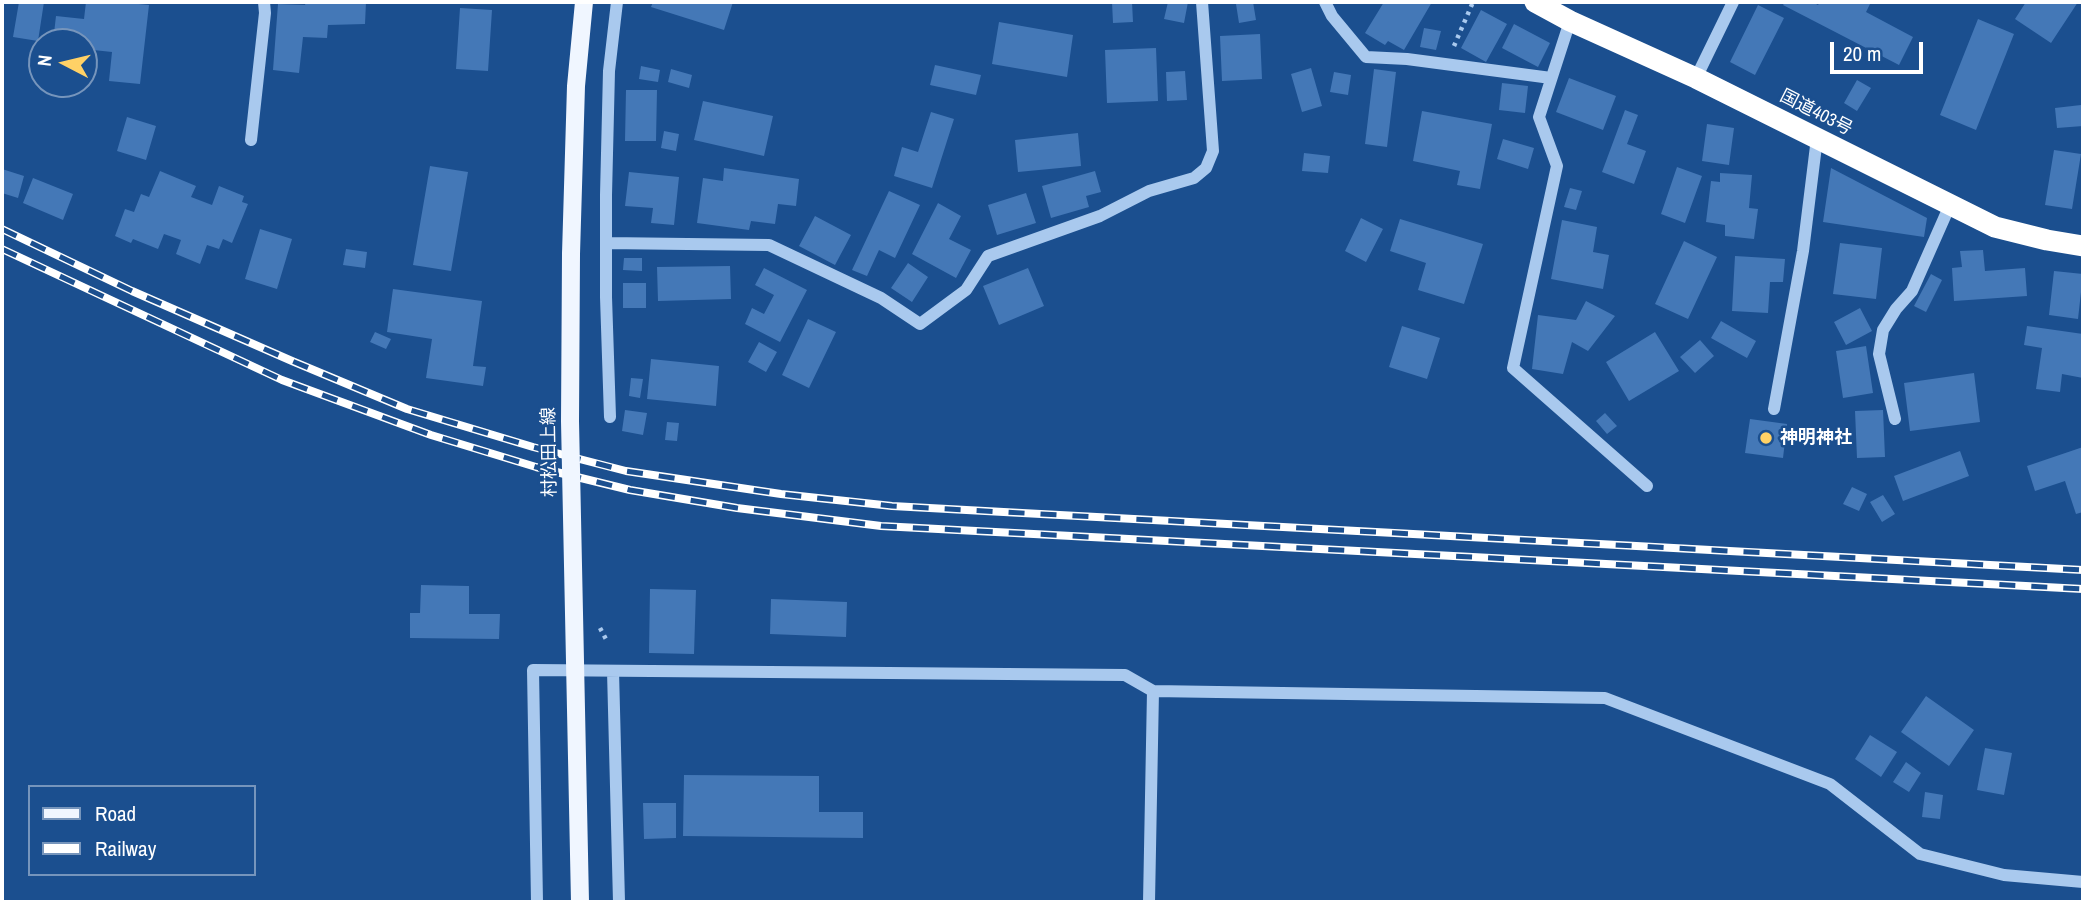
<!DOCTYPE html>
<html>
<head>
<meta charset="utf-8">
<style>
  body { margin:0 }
  #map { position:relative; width:2085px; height:904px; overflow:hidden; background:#1b4f8f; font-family:"Archivo Narrow",sans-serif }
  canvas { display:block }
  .frame { position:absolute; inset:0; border:4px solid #fff; pointer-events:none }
  .legend { position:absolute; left:28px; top:785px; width:228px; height:91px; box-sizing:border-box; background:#1b4f8f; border:2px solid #7695bc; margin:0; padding:9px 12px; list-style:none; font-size:21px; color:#fff }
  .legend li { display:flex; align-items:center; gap:14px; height:35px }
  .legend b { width:35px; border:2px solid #7695bc }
  .north { position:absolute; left:28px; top:28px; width:70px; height:70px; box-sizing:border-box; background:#1b4f8f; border:2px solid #7695bc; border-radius:50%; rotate:277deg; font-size:19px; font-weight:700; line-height:28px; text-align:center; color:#fff }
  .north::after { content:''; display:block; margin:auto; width:24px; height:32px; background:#ffd166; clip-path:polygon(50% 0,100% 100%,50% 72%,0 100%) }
  .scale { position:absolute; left:1830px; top:42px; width:93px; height:32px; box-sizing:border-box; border:4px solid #fff; border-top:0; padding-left:9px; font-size:21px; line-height:24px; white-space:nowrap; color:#fff; -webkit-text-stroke:5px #1b4f8f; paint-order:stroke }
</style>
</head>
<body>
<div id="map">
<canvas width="2085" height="904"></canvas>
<div class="frame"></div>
<ul class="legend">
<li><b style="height:9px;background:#f0f6ff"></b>Road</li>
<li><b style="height:9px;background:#fff"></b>Railway</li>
</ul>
<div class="north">N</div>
<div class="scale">20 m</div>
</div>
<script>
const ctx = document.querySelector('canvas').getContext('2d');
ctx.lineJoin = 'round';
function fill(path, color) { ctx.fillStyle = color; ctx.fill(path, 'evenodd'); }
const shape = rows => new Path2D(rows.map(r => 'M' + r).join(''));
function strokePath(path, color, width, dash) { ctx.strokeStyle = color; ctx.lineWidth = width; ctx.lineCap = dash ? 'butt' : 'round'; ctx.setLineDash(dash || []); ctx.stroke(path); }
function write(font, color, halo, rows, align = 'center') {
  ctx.font = font + ' "Archivo Narrow","Noto Sans JP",sans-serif'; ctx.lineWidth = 5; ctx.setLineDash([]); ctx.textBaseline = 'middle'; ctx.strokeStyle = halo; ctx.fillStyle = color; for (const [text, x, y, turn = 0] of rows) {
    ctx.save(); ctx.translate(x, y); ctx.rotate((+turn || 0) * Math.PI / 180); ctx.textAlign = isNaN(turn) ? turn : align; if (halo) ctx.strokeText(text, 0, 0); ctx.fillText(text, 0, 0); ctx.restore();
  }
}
const building = shape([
  [19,2,44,2,38,41,13,37],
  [86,2,118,2,149,5,140,84,109,81,112,52,84,49,84,42,53,42,56,16,84,19],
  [306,2,366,2,365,24,328,25,327,38,303,37,299,73,273,70,278,4,305,5],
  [653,2,733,2,724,30,651,7],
  [1112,2,1132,2,1133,22,1113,23],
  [1168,2,1188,2,1184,23,1164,19],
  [1253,2,1256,20,1239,23,1236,4],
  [1384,2,1432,2,1404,50,1388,41,1385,45,1365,33],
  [1785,2,1812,2,1818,5,1820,2,1871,2,1866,12,1913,37,1899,65,1783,5],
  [2026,2,2078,2,2051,43,2015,19],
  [1758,5,1784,18,1755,75,1730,62],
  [460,8,492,10,488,71,456,69],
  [1481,10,1507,24,1486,62,1461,48],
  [1978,19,2014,34,1976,130,1940,115],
  [999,22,1073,35,1067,77,992,64],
  [1514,24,1550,43,1538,67,1502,48],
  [1424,28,1441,31,1436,50,1420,47],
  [1260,34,1262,79,1222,81,1220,36],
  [1156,48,1158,101,1107,103,1105,50],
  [935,65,981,75,976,95,930,85],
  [641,66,660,70,658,82,639,79],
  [1311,68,1322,106,1302,112,1291,74],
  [671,69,692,75,689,88,668,82],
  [1374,69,1396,72,1387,147,1365,144],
  [1185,71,1187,100,1167,101,1166,72],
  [1334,72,1351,75,1348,95,1330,92],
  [1569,78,1616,96,1603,130,1556,112],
  [1857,80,1871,88,1857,111,1844,103],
  [1502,83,1528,86,1525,113,1499,110],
  [47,84,84,84,83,91,46,87],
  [626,90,657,90,656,141,625,141],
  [703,101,773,116,764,156,694,140],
  [2081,105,2083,126,2057,128,2055,108],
  [1625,110,1638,115,1627,144,1646,151,1634,184,1602,172],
  [1422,111,1492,124,1480,189,1457,185,1460,171,1413,161],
  [931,112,954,119,932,188,894,176,902,147,918,152],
  [127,117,156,126,146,160,117,151],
  [1707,124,1734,128,1729,165,1702,161],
  [664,131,679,134,676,151,661,148],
  [1078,133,1081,166,1018,172,1015,140],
  [1503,139,1534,148,1528,169,1497,159],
  [2054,150,2081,154,2072,209,2045,205],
  [1304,153,1330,156,1328,173,1302,171],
  [430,166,468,172,451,271,413,265],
  [1677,167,1702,176,1685,223,1661,214],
  [724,168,799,179,796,206,778,204,775,224,751,221,749,230,697,223,703,178,723,181],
  [1831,168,1927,218,1924,237,1823,222],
  [2,169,24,176,18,198,2,193],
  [160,171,196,186,191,197,212,205,219,186,244,196,242,202,248,204,232,243,223,239,219,249,207,245,200,264,176,254,181,240,164,234,158,249,133,239,131,243,115,236,125,209,134,212,141,194,149,197],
  [1095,171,1101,192,1086,196,1089,207,1051,218,1042,186],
  [629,172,679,177,674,225,651,223,653,208,625,206],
  [1720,173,1752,175,1749,208,1758,209,1754,239,1725,236,1725,225,1706,222,1711,181,1720,182],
  [33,178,73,194,63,220,23,203],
  [1570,188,1582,191,1576,210,1564,207],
  [889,191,920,205,895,258,879,250,867,276,852,270],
  [1026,193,1036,223,997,235,988,205],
  [938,203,961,216,949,239,971,250,956,278,912,254],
  [815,216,851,235,835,265,799,246],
  [1361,218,1383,229,1366,262,1345,251],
  [1400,219,1483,244,1464,304,1418,290,1426,263,1390,251],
  [1562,220,1597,227,1593,252,1609,255,1603,289,1551,279],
  [260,229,292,239,277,289,245,279],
  [1684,241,1717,257,1688,319,1655,304],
  [1840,243,1882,248,1876,299,1833,294],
  [346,249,367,252,365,268,343,265],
  [1983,250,1985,271,2025,268,2027,296,1954,301,1952,268,1962,267,1960,251],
  [1735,256,1785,259,1783,282,1770,282,1768,313,1732,311],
  [624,258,642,258,642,271,623,270],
  [908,263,928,277,912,302,891,288],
  [730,266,731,299,658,301,657,267],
  [764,268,807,290,780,342,745,324,752,308,764,314,774,295,755,285],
  [1028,268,1044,306,999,325,983,286],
  [2054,271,2083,274,2078,319,2049,315],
  [1931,274,1942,280,1926,312,1914,306],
  [623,283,646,283,646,308,623,308],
  [393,289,482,301,473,366,486,367,483,386,426,378,432,339,387,332],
  [1586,301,1615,316,1588,351,1572,342,1563,374,1532,369,1538,315,1576,320],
  [1860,308,1872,331,1846,345,1834,322],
  [808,319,836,332,809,388,782,375],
  [1721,321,1756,341,1747,358,1711,338],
  [1402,326,1440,338,1427,379,1389,367],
  [2027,326,2083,334,2083,378,2062,374,2060,392,2036,389,2042,348,2024,345],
  [375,332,391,339,386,349,370,342],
  [1655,332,1679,371,1629,401,1606,362],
  [1700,340,1714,356,1695,373,1680,357],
  [759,342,777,352,766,372,748,362],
  [1866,346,1873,393,1843,398,1836,351],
  [651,359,719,366,716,406,647,399],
  [1974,373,1980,422,1910,431,1904,383],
  [631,378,643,379,640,398,629,396],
  [625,410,647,413,643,435,622,431],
  [1883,410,1885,457,1857,458,1855,411],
  [1605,413,1617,426,1607,434,1596,421],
  [1750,419,1787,424,1783,458,1745,453],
  [667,422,679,423,677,441,665,440],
  [2083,447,2083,512,2076,514,2065,481,2035,491,2027,466],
  [1960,451,1969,476,1903,501,1894,476],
  [1852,487,1867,494,1859,511,1843,504],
  [1883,495,1895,514,1882,522,1870,502],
  [421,585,469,586,469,614,500,614,499,639,410,638,410,613,420,613],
  [650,589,696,590,694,654,649,653],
  [771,599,847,602,846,637,770,634],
  [1926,696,1974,730,1949,766,1901,732],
  [1870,735,1897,752,1881,777,1855,759],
  [1985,748,2012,753,2004,795,1977,790],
  [1906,762,1921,773,1909,792,1893,782],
  [684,775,819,776,819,812,863,812,863,838,683,836],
  [1925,792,1943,795,1940,819,1922,817],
  [643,803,676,803,676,838,644,839]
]);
const path = shape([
  [1454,46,1473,2],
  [600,628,607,641]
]);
const minor = shape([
  [1325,2,1332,16,1366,57,1407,59,1551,78],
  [1570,21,1539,117,1557,166,1513,368,1647,486],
  [1696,78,1733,2],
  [251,140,265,13,264,2],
  [606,243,769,245,881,298,920,324,966,290,988,256,1100,216,1149,191,1194,178,1206,168,1213,151,1202,2],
  [1774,409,1803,251,1817,138],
  [610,417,606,297,606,195,609,71,617,2],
  [1895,419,1879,354,1883,330,1896,309,1912,291,1950,205],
  [613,671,619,902],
  [537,902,533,670,1125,675,1153,691],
  [1149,902,1153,691,1605,698,1830,784,1920,854,2004,875,2083,882]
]);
const major = shape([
  [571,254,576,86,584,2]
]);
const highway = shape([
  [1535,2,1570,21,1696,78,1995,227,2047,240,2083,246]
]);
const rail = shape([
  [2,229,132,291,292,361,407,409,533,447,626,471,781,494,892,506,2083,570],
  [2,249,282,380,431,435,536,467,630,490,737,508,881,526,2083,589]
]);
const majorBridge = shape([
  [571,254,570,421,580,902]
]);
const markers = [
  [1766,438,7,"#ffd166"]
];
const streetNames = [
  ["国道403号",1816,113,27],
  ["村松田上線",550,452,-91]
];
const poiNames = [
  ["神明神社",1780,438]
];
fill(building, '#4478b7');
strokePath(path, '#a9c9ee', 4.5, [3.5, 5]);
strokePath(minor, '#a9c9ee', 12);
strokePath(major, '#f0f6ff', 18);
strokePath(highway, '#fff', 21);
strokePath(rail, '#fff', 8);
strokePath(rail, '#1b4f8f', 5, [16]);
strokePath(majorBridge, '#f0f6ff', 18);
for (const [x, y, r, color] of markers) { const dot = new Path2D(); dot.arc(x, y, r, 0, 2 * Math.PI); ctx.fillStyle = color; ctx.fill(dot); strokePath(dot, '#1b4f8f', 2.5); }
write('18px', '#fff', '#1b4f8f', streetNames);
write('bold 18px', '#fff', '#1b4f8f', poiNames, 'left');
</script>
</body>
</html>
